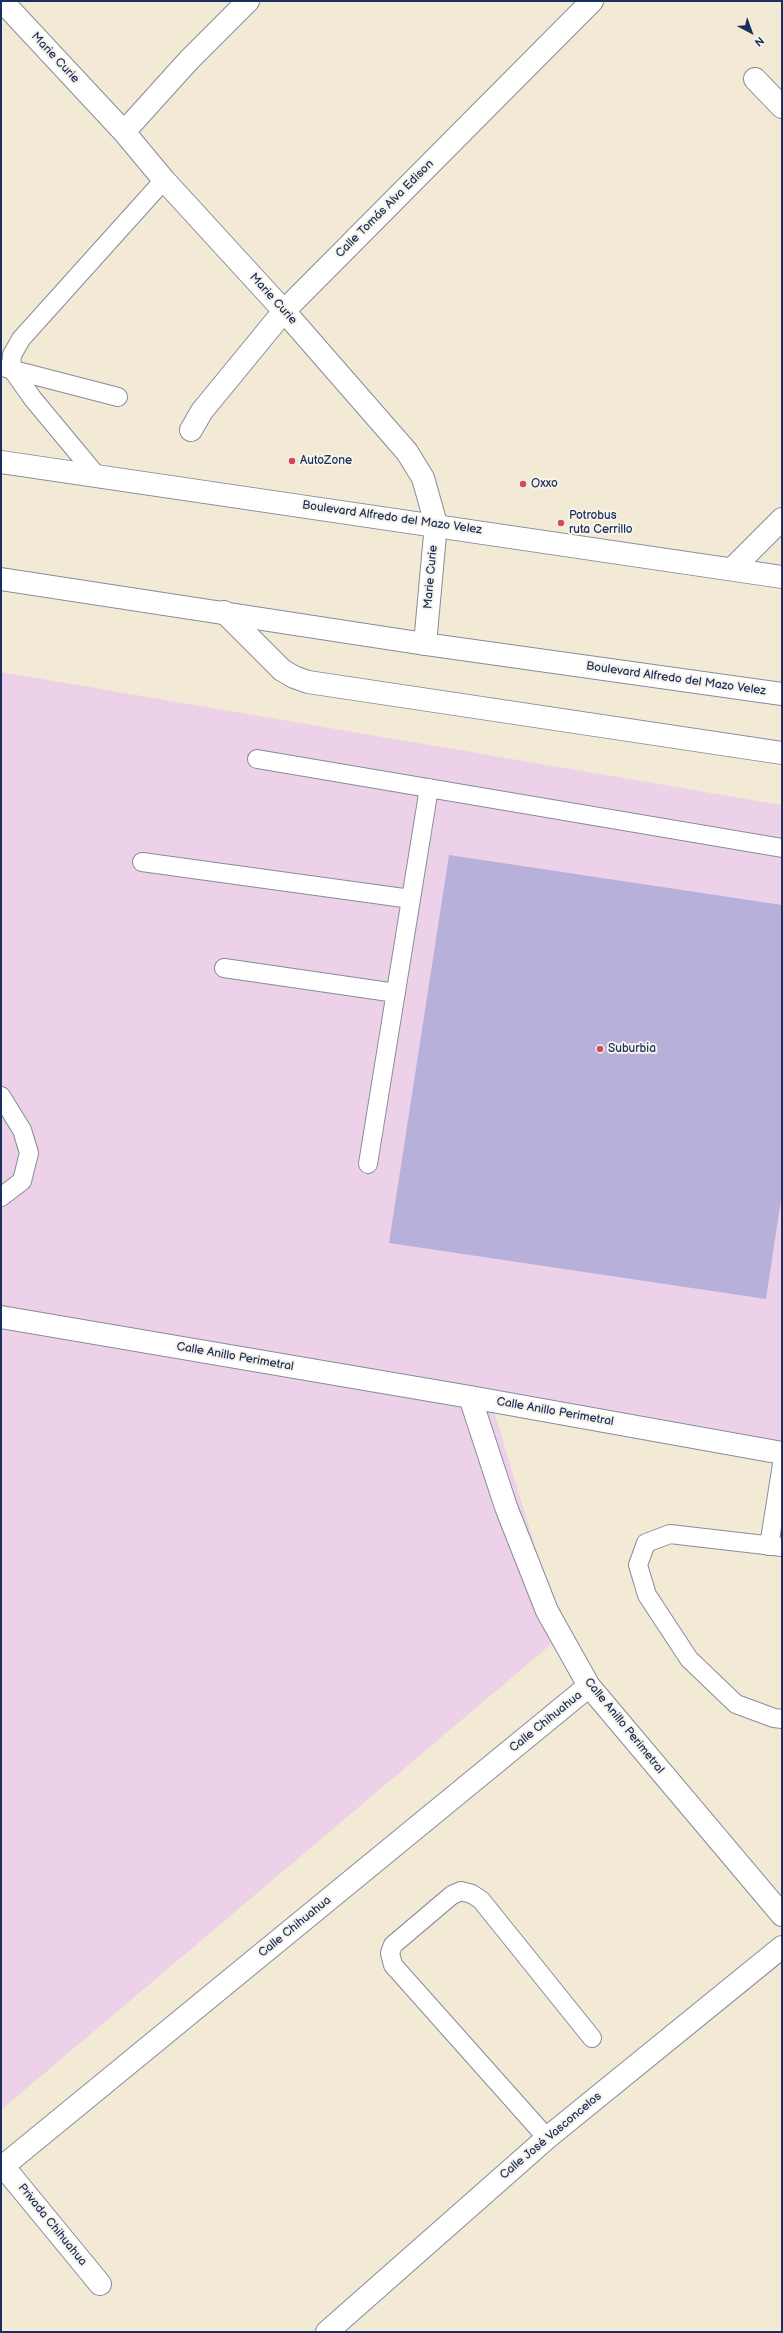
<!DOCTYPE html>
<html>
<head>
<meta charset="utf-8">
<style>
  body { margin:0 }
  #map { position:relative; width:783px; height:2333px; overflow:hidden; background:#f2ead5; font-family:"Balsamiq Sans",sans-serif }
  canvas { display:block }
  .frame { position:absolute; inset:0; border:2px solid #1b2f5e; pointer-events:none }
  .north { position:absolute; left:731px; top:12px; width:40px; height:40px; -webkit-text-stroke:3px #f7f3e8; paint-order:stroke; rotate:139deg; font-size:11px; font-weight:700; line-height:16px; text-align:center; color:#1b2f5e }
  .north::after { content:''; display:block; margin:auto; width:14px; height:18px; background:#1b2f5e; clip-path:polygon(50% 0,100% 100%,50% 72%,0 100%) }
</style>
</head>
<body>
<div id="map">
<canvas width="783" height="2333"></canvas>
<div class="frame"></div>
<div class="north">N</div>
</div>
<script>
const ctx = document.querySelector('canvas').getContext('2d');
ctx.lineJoin = 'round';
function fill(path, color) { ctx.fillStyle = color; ctx.fill(path, 'evenodd'); }
const shape = rows => new Path2D(rows.map(r => 'M' + r).join(''));
function strokePath(path, color, width, dash) { ctx.strokeStyle = color; ctx.lineWidth = width; ctx.lineCap = dash ? 'butt' : 'round'; ctx.setLineDash(dash || []); ctx.stroke(path); }
function write(font, color, halo, rows, align = 'center') {
  ctx.font = font + ' "Balsamiq Sans",sans-serif'; ctx.lineWidth = 4; ctx.setLineDash([]); ctx.textBaseline = 'middle'; ctx.strokeStyle = halo; ctx.fillStyle = color; for (const [text, x, y, turn = 0] of rows) {
    ctx.save(); ctx.translate(x, y); ctx.rotate((+turn || 0) * Math.PI / 180); ctx.textAlign = isNaN(turn) ? turn : align; if (halo) ctx.strokeText(text, 0, 0); ctx.fillText(text, 0, 0); ctx.restore();
  }
}
const built = shape([
  [1,672,782,805,782,1447,492,1405,562,1635,1,2110]
]);
const building = shape([
  [449,855,782,905,782,1193,766,1299,389,1243]
]);
const lane = shape([
  [6,368,118,397],
  [97,476,33,399,11,368,12,355,21,339,164,180],
  [257,759,782,848],
  [142,862,411,899],
  [224,968,396,993],
  [1,1096,22,1130,29,1153,22,1181,1,1197],
  [368,1164,429,788],
  [769,1546,782,1464],
  [782,1547,670,1534,646,1543,638,1565,647,1595,689,1659,736,1704,774,1718,782,1719],
  [547,2138,393,1965,390,1953,393,1945,452,1895,461,1891,472,1894,481,1900,592,2038]
]);
const street = shape([
  [2,1,124,132,164,180,284,311,407,452,423,478,436,524,425,644],
  [755,79,782,107],
  [124,132,189,60,248,1],
  [191,430,202,411,284,311,592,1],
  [732,569,782,519],
  [224,612,282,670,294,677,308,682,782,753],
  [1,1317,470,1397,782,1453],
  [470,1397,506,1507,547,1611,589,1686,782,1915],
  [3,2166,100,2284],
  [1,2168,589,1686],
  [327,2332,547,2138,782,1947]
]);
const primary = shape([
  [1,462,782,577],
  [1,579,425,644,782,694]
]);
const markers = [
  [292,461,4,"#d1495b"],
  [523,484,4,"#d1495b"],
  [561,523,4,"#d1495b"],
  [600,1049,4,"#d1495b"]
];
const streetNames = [
  ["Marie Curie",55,58,47],
  ["Calle Tomás Alva Edison",385,209,-45],
  ["Marie Curie",273,299,48],
  ["Boulevard Alfredo del Mazo Velez",392,518,8],
  ["Marie Curie",431,577,-85],
  ["Boulevard Alfredo del Mazo Velez",676,679,8],
  ["Calle Anillo Perimetral",235,1357,10],
  ["Calle Anillo Perimetral",555,1412,10],
  ["Calle Chihuahua",546,1722,-39],
  ["Calle Anillo Perimetral",624,1726,51],
  ["Calle Chihuahua",295,1927,-39],
  ["Calle José Vasconcelos",551,2136,-40],
  ["Privada Chihuahua",52,2225,51]
];
const poiNames = [
  ["AutoZone",300,461],
  ["Oxxo",531,484],
  ["Potrobus",569,516],
  ["ruta Cerrillo",569,530],
  ["Suburbia",608,1049]
];
fill(built, '#edd1e9');
fill(building, '#b6b0db');
strokePath(lane, '#868c9a', 20);
strokePath(street, '#868c9a', 24);
strokePath(primary, '#868c9a', 24);
strokePath(lane, '#fff', 18);
strokePath(street, '#fff', 22);
strokePath(primary, '#fff', 22);
for (const [x, y, r, color] of markers) { const dot = new Path2D(); dot.arc(x, y, r, 0, 2 * Math.PI); ctx.fillStyle = color; ctx.fill(dot); strokePath(dot, '#f7f3e8', 1.5); }
write('12px', '#1b2f5e', '#f7f3e8', streetNames);
write('12px', '#1b2f5e', '#f7f3e8', poiNames, 'left');
</script>
</body>
</html>
